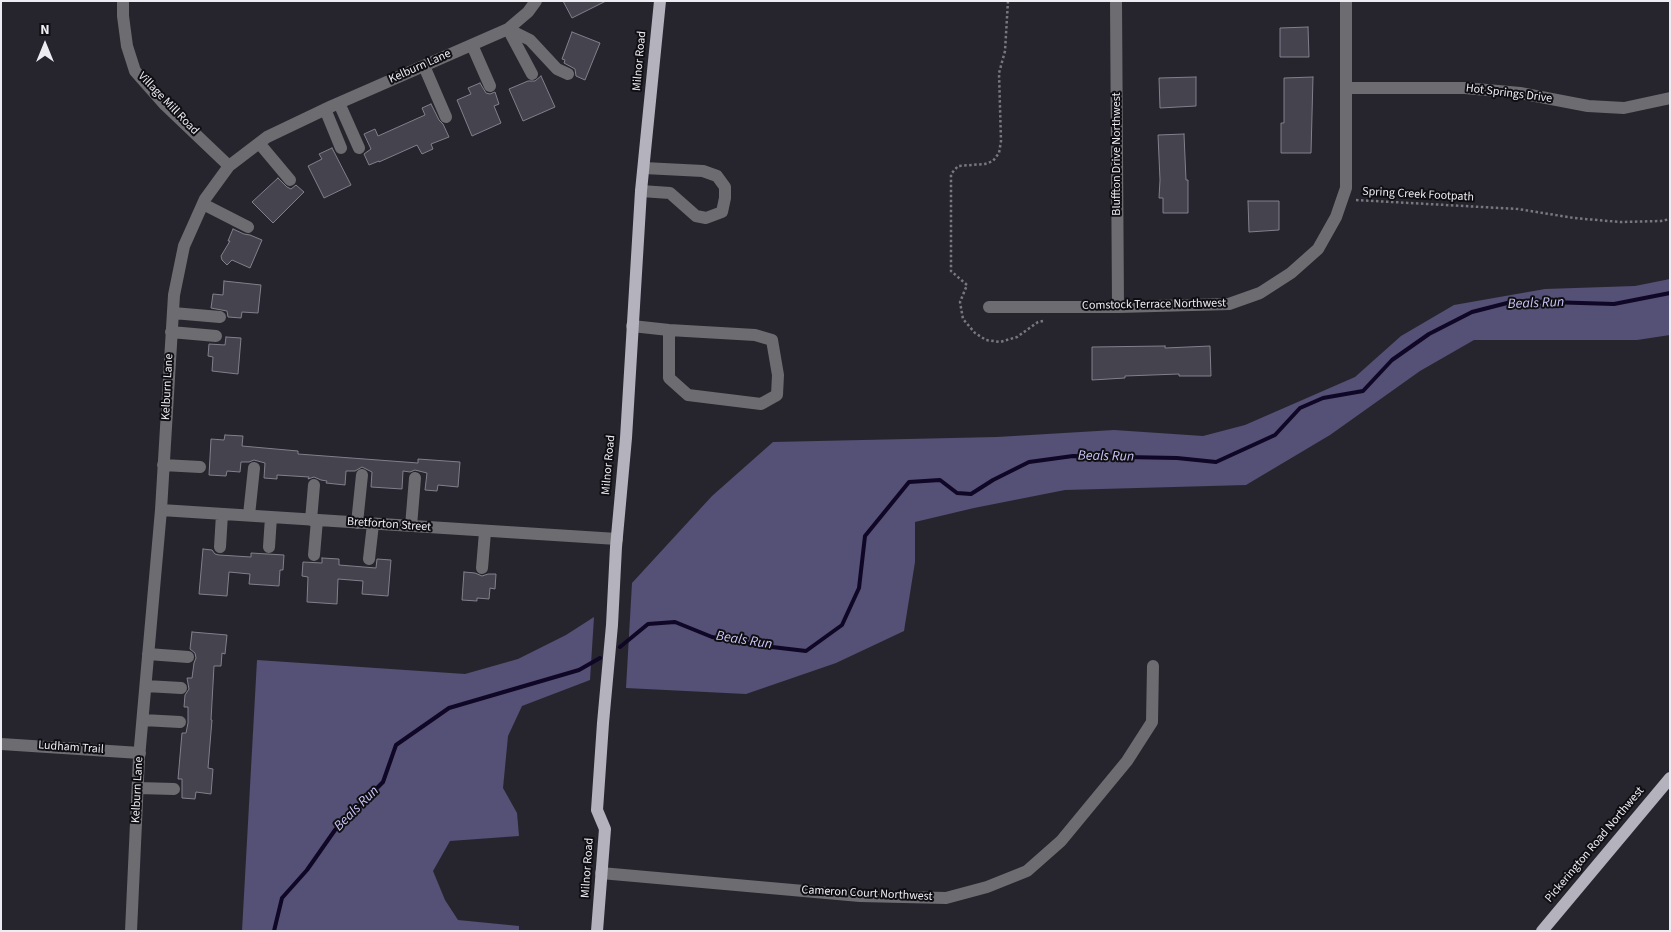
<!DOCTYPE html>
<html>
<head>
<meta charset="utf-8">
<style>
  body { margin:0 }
  #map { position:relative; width:1671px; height:932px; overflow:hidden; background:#26252e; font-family:"Source Sans 3",sans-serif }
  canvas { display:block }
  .frame { position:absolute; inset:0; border:2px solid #ececf2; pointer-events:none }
  .north { position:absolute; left:20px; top:20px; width:50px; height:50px; -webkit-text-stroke:4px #0f0e13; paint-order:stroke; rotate:0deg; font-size:14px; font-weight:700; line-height:20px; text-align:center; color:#ececf2 }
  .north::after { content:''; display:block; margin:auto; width:18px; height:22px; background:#ececf2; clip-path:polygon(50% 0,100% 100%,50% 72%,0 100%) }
</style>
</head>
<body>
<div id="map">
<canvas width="1671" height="932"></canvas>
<div class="frame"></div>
<div class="north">N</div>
</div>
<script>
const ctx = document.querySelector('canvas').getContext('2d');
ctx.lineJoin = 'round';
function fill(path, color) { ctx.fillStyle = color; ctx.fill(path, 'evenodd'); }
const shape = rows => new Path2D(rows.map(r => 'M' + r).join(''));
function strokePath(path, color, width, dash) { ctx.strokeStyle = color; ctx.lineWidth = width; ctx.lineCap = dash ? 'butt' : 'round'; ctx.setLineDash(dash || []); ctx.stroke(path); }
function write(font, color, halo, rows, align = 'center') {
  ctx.font = font + ' "Source Sans 3",sans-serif'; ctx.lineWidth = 4; ctx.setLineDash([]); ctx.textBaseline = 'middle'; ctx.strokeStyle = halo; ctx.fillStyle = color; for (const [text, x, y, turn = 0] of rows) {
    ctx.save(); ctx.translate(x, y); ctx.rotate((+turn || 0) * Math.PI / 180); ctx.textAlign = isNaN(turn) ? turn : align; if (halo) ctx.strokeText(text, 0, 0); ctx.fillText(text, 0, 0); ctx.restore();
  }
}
const forest = shape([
  [1670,279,1670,335,1637,340,1474,340,1420,371,1330,435,1246,485,1065,490,974,508,915,522,915,562,904,631,836,663,746,694,626,688,632,583,712,496,773,442,997,437,1114,430,1203,436,1245,425,1355,377,1401,336,1454,305,1545,289,1635,286],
  [594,617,590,680,522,706,508,736,503,788,517,813,519,836,450,841,433,871,445,900,458,920,519,926,519,931,242,931,257,660,465,674,518,659,566,635]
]);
const stream = shape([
  [620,647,648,624,675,622,712,637,755,645,806,651,842,625,859,588,865,536,909,482,940,480,957,493,971,494,993,480,1029,462,1073,456,1177,458,1216,462,1275,435,1300,408,1323,398,1363,391,1392,360,1429,334,1472,312,1515,301,1614,304,1670,293],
  [274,931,282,898,307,870,335,830,383,782,396,745,449,708,579,670,600,658]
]);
const building = shape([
  [563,1,606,1,572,18,563,1],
  [1308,27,1309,57,1280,57,1280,28,1308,27],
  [572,32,600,43,585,80,576,76,575,69,564,63,565,60,562,59,572,32],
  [541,76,555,107,523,121,509,89,528,81,535,81,541,76],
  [1196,77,1196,106,1160,108,1159,78,1196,77],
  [1313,77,1311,153,1281,153,1281,123,1284,123,1284,78,1313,77],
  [480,83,486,93,490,94,495,92,499,104,494,106,501,123,472,136,457,100,471,94,468,88,480,83],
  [431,104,439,120,443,124,449,137,431,144,433,149,422,154,417,145,379,162,379,161,369,165,364,154,371,149,364,134,375,129,378,136,425,115,422,108,431,104],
  [1184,134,1186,180,1188,180,1188,213,1163,213,1163,198,1159,198,1160,180,1158,135,1184,134],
  [332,148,351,185,324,198,308,166,322,159,319,154,332,148],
  [278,178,287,187,291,189,296,185,304,192,273,223,252,202,278,178],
  [1248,201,1279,201,1279,230,1249,232,1248,201],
  [233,229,244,234,250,235,262,240,250,268,232,260,227,265,222,260,221,256,230,241,228,241,233,229],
  [224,281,261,285,258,313,242,312,241,318,228,317,227,311,211,308,213,294,223,295,224,281],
  [226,337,241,338,238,374,212,371,213,357,208,356,209,344,225,345,226,337],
  [1165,346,1165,348,1210,346,1211,376,1179,376,1179,374,1125,376,1125,378,1092,380,1092,347,1165,346],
  [225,435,243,436,242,446,298,451,298,454,418,463,418,459,460,462,458,487,438,485,437,491,425,490,427,473,415,470,410,472,403,471,402,489,371,487,372,472,362,467,355,471,346,471,345,485,326,483,327,481,321,480,314,477,308,479,309,477,277,475,277,479,264,478,265,463,254,460,249,462,241,462,240,472,227,471,226,476,209,475,211,439,224,440,225,435],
  [203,549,212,550,215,554,219,555,251,557,251,553,284,555,283,570,280,570,279,586,249,584,250,574,229,572,227,596,199,594,203,549],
  [322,558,339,559,339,565,376,568,377,559,391,560,388,596,362,594,363,581,338,579,337,604,307,602,308,577,302,576,303,562,322,563,322,558],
  [464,572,475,573,482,576,488,574,496,574,495,589,490,588,489,599,477,598,477,601,462,600,464,572],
  [192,632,227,635,225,654,222,653,221,666,214,666,211,720,212,720,208,768,213,769,211,794,196,792,195,799,182,798,182,779,178,779,182,733,186,733,188,723,188,707,184,707,185,695,189,689,187,678,192,678,194,663,196,658,195,653,190,649,192,632]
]);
const path = shape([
  [1008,1,1005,51,999,73,1001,141,999,153,993,161,985,164,958,166,951,174,951,271,967,285,960,302,963,319,975,333,986,340,1000,342,1017,337,1038,322,1043,321],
  [1356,200,1518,209,1574,218,1620,222,1661,221,1670,219]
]);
const minor = shape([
  [123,1,123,16,127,46,135,71,165,105,229,166],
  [1116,1,1118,307],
  [508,29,530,40,557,69,568,74],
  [508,29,532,74],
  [472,45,490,86],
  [424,66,446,117],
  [1346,88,1465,88,1520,93,1588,106,1624,108,1670,98],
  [339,103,359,148],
  [325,109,341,148],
  [259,143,290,180],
  [641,191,670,193,696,216,706,218,722,212,725,198,725,187,717,176,703,171,644,168],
  [203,204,248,227],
  [989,307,1118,307,1229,304,1260,293,1291,273,1318,249,1336,217,1346,188,1346,1],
  [173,313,220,317],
  [632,326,669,330,755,335,772,340,778,375,777,395,761,404,688,395,669,378,669,330],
  [171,332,216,336],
  [163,465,200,467],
  [161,510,617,539],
  [249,515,254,468],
  [311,520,314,485],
  [357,523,362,475],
  [411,526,415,478],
  [220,547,222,514],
  [269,547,271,517],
  [314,555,317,520],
  [369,559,373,524],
  [482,568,485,532],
  [148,654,188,657],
  [146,686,181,688],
  [143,720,180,722],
  [1,744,140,753],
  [138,788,174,789],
  [601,873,860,896,946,898,987,887,1027,871,1061,841,1127,761,1152,722,1153,666],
  [131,931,139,758,161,510,174,295,184,246,205,199,229,166,267,137,332,106,508,29,528,12,536,1]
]);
const major = shape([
  [597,931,605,829,597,810,603,723,612,625,616,547,626,438,641,191,660,1],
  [1542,931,1670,778]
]);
const streetNames = [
  ["Milnor Road",640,61,-85],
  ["Kelburn Lane",420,67,-24],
  ["Hot Springs Drive",1509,94,7],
  ["Village Mill Road",168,104,46],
  ["Bluffton Drive Northwest",1117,154,-90],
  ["Spring Creek Footpath",1418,195,3],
  ["Comstock Terrace Northwest",1154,305,-1],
  ["Kelburn Lane",168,387,-87],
  ["Milnor Road",609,465,-85],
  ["Bretforton Street",389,525,4],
  ["Ludham Trail",71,748,4],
  ["Kelburn Lane",138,790,-87],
  ["Pickerington Road Northwest",1595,845,-50],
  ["Milnor Road",588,868,-86],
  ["Cameron Court Northwest",867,894,3]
];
const waterNames = [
  ["Beals Run",1536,304,-2],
  ["Beals Run",1106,457,1],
  ["Beals Run",744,641,9],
  ["Beals Run",357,809,-45]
];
fill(forest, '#555075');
strokePath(stream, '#0f0725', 4);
fill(building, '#44434e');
strokePath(building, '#81808b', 1);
strokePath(path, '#78777f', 2.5, [2.5, 2.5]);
strokePath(minor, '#6c6c71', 12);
strokePath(major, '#b3b2bd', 12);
write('12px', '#ececf2', '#0f0e13', streetNames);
write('italic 14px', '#cbc5f9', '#0f0e13', waterNames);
</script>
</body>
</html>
